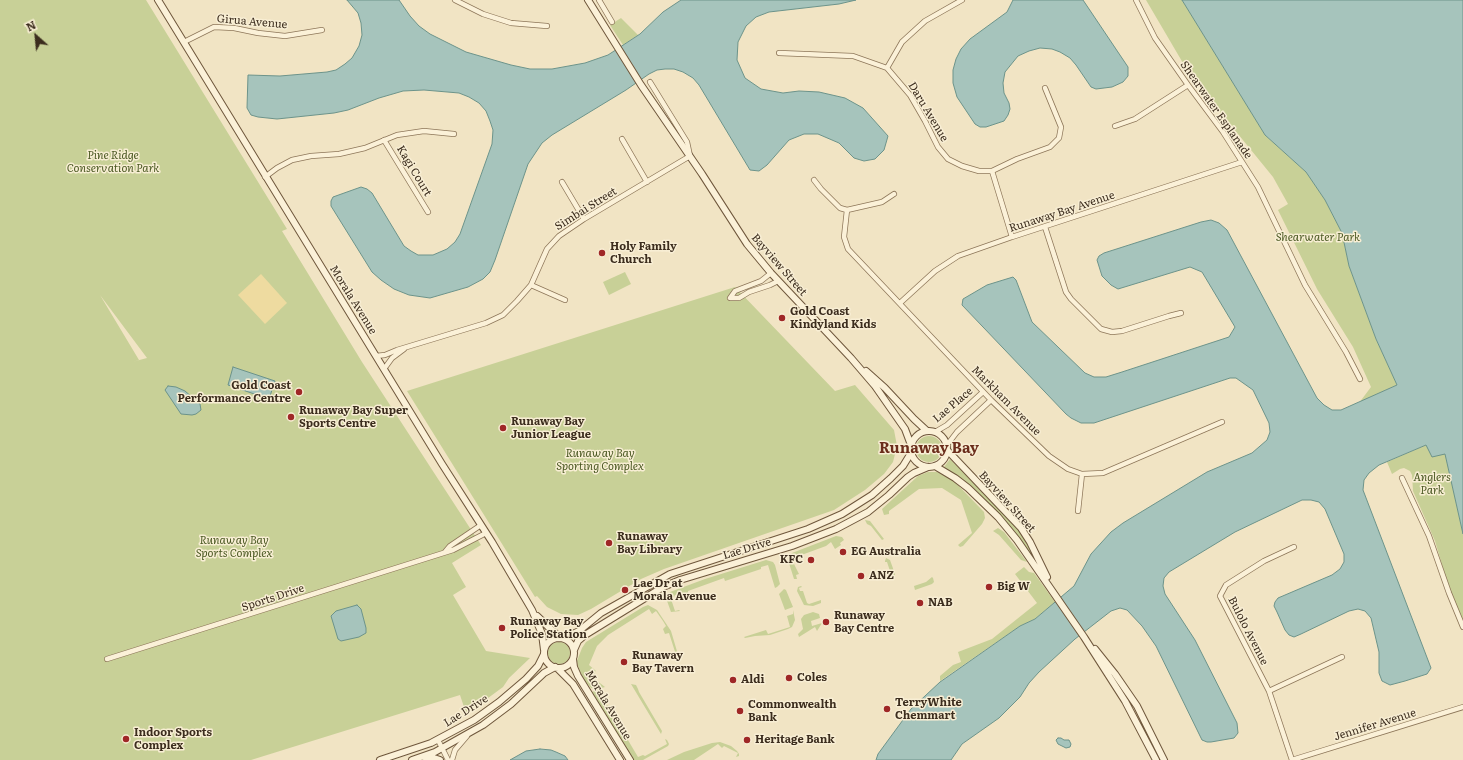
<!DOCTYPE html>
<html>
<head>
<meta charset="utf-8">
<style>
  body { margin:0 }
  #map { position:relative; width:1463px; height:760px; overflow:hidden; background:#f1e4c4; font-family:Literata,serif }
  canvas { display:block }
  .north { position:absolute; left:16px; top:16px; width:40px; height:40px; -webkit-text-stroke:3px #f8eed4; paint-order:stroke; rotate:333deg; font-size:11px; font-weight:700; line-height:16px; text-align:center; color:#3c2d1e }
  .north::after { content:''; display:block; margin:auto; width:14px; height:18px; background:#3c2d1e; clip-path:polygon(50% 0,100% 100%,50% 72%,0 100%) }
</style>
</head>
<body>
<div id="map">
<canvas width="1463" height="760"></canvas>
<div class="north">N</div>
</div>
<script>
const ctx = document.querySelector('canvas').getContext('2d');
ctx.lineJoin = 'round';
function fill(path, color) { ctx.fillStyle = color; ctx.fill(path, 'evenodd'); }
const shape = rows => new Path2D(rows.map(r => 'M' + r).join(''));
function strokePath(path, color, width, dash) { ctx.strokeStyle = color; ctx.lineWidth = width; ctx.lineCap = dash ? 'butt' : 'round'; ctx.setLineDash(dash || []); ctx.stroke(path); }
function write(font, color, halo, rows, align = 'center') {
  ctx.font = font + ' Literata,serif'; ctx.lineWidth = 3; ctx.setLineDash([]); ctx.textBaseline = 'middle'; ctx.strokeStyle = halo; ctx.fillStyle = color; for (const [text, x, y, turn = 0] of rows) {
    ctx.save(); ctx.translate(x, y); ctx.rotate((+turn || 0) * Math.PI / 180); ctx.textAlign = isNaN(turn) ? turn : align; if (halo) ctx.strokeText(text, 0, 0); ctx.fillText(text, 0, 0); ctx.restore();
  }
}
const green = shape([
  [0,0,146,0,287,229,282,231,362,362,481,545,452,563,466,587,453,595,486,651,530,658,509,678,503,687,484,701,466,713,460,695,251,760,0,760],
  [100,295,147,358,132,362,139,360],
  [1146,0,1182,0,1265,135,1306,172,1325,200,1342,233,1349,266,1376,339,1397,385,1359,403,1371,387,1353,347,1317,289,1278,210,1288,204,1273,177,1190,75],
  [621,18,638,35,623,45,610,25],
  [625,272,631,284,609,295,603,282],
  [735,287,835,391,855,385,894,430,897,446,893,462,884,474,865,490,834,510,664,569,641,579,591,609,578,615,561,614,547,607,537,596,535,597,407,391],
  '916 449a13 13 0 1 1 26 0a13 13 0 1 1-26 0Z',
  [1426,445,1445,453,1463,534,1463,621,1450,592,1435,541,1413,491,1412,475,1410,471,1404,468,1400,469,1392,474,1387,462],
  [950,459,1007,517,1021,533,1049,586,1018,537,1002,516,962,480,944,467],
  [928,472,937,472,952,479,984,512,985,518,982,524,963,546,960,547,958,545,972,533,961,500,942,488,919,489,889,511,889,514,884,515,882,509,918,476],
  [865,520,870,521,884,539,882,540,871,526,867,524],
  [998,528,1004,532,1027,562,1021,560,999,535,993,531],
  [836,536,842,537,844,540,840,543,841,545,835,549,831,542,826,546,796,557,793,562,799,574,796,575,797,579,794,579,788,560,788,557,792,553],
  [886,558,890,560,895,574,894,580,890,578,892,577,887,562,885,562,885,561],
  [766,560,773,562,775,565,780,584,777,587,775,588,768,565,761,567,761,569,725,581,724,578,688,591,688,593,680,595,679,594,675,595,674,597,671,599,675,611,679,610,680,611,671,612,666,598,670,592,705,579],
  [1024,567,1029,572,1034,573,1055,602,1035,619,1020,626,940,681,940,676,953,665,961,662,958,652,992,639,1037,603,1015,574],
  [932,577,933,578,934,582,932,584,915,590,914,586,926,582],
  [801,586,802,587,799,588,800,591,803,591,807,603,809,604,821,600,821,603,813,606,804,605,797,591,798,587],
  [784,589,786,590,793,607,785,610,779,594],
  [648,605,657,610,671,631,679,658,678,660,673,660,677,658,669,633,665,634,663,629,666,626,663,621,656,611,652,614,649,609,608,635,597,646,589,665,596,671,594,672,596,680,605,687,598,689,591,688,583,679,578,666,577,661,582,648,586,642,643,607],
  [793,610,795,620,792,627,788,629,770,635,755,636,745,638,744,637,766,630,768,634,790,627,787,616,793,614],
  [813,612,819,614,820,618,811,621,812,626,822,623,817,631,815,627,799,637,798,634,803,629,801,619,804,615],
  '548 653a11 11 0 1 1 22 0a11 11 0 1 1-22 0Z',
  [631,684,636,685,638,689,639,692,662,731,661,734],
  [599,689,602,691,602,692,600,693,638,757,643,755,645,756,667,744,665,739,667,740,669,744,668,746,643,760,634,760,592,692],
  [720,742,731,746,737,751,739,754,739,756,736,757,738,753,724,746,722,748,718,744,694,760,667,760,684,752,712,743]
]);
const sand = shape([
  [261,274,287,303,265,324,238,295]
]);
const water = shape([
  [347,0,399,0,410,16,419,26,430,34,466,52,511,65,530,69,552,69,585,63,608,55,640,34,663,12,681,0,856,0,839,4,769,12,756,17,746,26,738,42,737,60,745,78,761,89,783,93,799,91,819,92,845,98,863,108,888,136,884,150,875,159,864,161,854,158,839,143,818,134,804,134,789,140,767,165,759,171,750,170,699,85,693,78,683,72,674,69,665,69,657,70,649,74,626,90,552,135,542,143,528,164,495,260,490,272,483,279,468,287,430,298,409,295,394,289,381,280,372,272,331,206,331,201,333,197,361,187,367,189,372,193,404,246,411,251,418,255,433,255,447,249,455,242,460,234,492,144,493,130,490,121,486,111,479,103,469,97,459,93,424,90,403,91,379,98,348,110,334,113,277,119,258,117,251,115,247,108,248,75,280,76,327,72,336,70,345,64,352,58,359,46,362,35,361,23,358,13,347,0],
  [1013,0,1083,0,1128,67,1128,76,1123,82,1112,87,1096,89,1091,87,1076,65,1070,58,1060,52,1052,49,1040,48,1029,51,1018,56,1005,72,1003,83,1004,93,1009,103,1010,109,1008,115,1004,121,986,127,980,127,975,124,957,97,953,83,953,70,956,59,961,49,970,39,1007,12,1013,0],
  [1182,0,1463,0,1463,534,1445,454,1432,457,1426,445,1379,465,1369,473,1364,480,1363,490,1431,668,1427,674,1405,681,1390,685,1382,681,1379,673,1379,652,1371,618,1365,611,1358,609,1349,611,1301,634,1294,637,1289,635,1285,630,1277,612,1274,606,1275,602,1278,598,1332,575,1340,569,1344,562,1344,554,1325,509,1319,502,1311,500,1302,500,1235,532,1169,572,1164,578,1163,586,1165,594,1195,640,1237,723,1238,733,1234,738,1211,742,1207,742,1202,740,1156,646,1142,626,1127,610,1120,608,1111,611,1075,639,1039,672,1029,683,1020,697,999,718,962,744,951,760,876,760,878,754,911,709,940,682,1020,626,1035,619,1074,586,1091,554,1111,532,1123,523,1207,472,1252,453,1267,440,1270,432,1269,423,1253,390,1236,378,1230,378,1094,423,1081,423,1071,418,1066,414,962,305,963,299,987,285,1013,277,1016,280,1032,322,1085,373,1094,377,1106,377,1122,372,1229,337,1235,327,1202,272,1190,267,1118,289,1111,285,1102,276,1097,260,1099,256,1104,253,1201,222,1211,220,1219,223,1227,230,1317,398,1324,405,1332,410,1341,410,1397,385,1376,339,1349,266,1342,233,1325,200,1306,172,1265,135,1182,0],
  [233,367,275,381,269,399,228,385,233,367],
  [168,386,176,387,185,391,200,404,201,410,196,414,192,415,181,414,165,390,168,386],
  [357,605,361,609,366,628,366,633,359,637,341,641,338,639,331,616,336,611,357,605],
  [1058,738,1061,738,1064,740,1069,740,1071,744,1070,747,1066,748,1058,744,1056,740,1058,738],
  [540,749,551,750,556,752,565,756,568,760,510,760,526,751,540,749]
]);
const street = shape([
  [455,0,483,14,511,23,547,26],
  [599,0,612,22],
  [1136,0,1155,38,1188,85,1223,132,1258,187,1305,285,1346,352,1360,379],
  [184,42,214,27,234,28,258,33,285,36,322,30],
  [779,53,853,56,887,68,910,95,925,121,938,147,948,159,962,166,979,171,992,171,1017,159,1050,147,1059,138,1061,127,1045,88],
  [887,68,902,42,925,21,962,0],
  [1115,126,1135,119,1188,85],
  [622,139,647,182],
  [384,140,428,212],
  [992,171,1012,237],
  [265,177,277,168,292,160,311,156,339,154,365,148,397,135,424,131,454,134],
  [814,180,821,189,840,208,847,210,882,202,894,194],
  [562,182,584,219],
  [847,210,844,237,848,249,991,400,1049,456,1068,469,1082,474,1103,473,1222,422],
  [1045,227,1066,292,1071,299,1101,329,1112,332,1122,331,1169,316,1181,313],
  [771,273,761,281,735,291,730,298,739,298,749,292,770,285,778,281],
  [531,285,565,300],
  [900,303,935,271,958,256,1012,237,1242,162],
  [376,356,385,355,397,350,486,323,503,315,517,301,531,285,547,249,559,236,584,219,690,156,687,142,650,82],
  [384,369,392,358,404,349],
  [935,432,947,425,983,392],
  [947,445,957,432,991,400],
  [1402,478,1429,536,1449,593,1463,627],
  [1078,511,1082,474],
  [1294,547,1264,561,1226,585,1220,596,1269,691,1292,760,1463,707],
  [445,552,450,546,481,525],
  [107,659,453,550,486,533],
  [1269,691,1342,657],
  [438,740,448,760],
  [452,760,455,750,467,736]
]);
const secondary = shape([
  [158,0,442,464,492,542,532,610,542,634,544,650],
  [588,0,641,85,702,174,747,244,771,273,851,358,875,386,905,429,911,445],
  [866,371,885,388,914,419,927,431],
  '911 449a18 18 0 1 1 36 0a18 18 0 1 1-36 0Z',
  [947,450,1021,528,1030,542,1047,577],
  [935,466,955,478,968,488,998,517,1017,540,1084,637,1125,701,1156,760],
  [537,616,560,638],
  '544 653a15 15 0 1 1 30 0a15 15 0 1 1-30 0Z',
  [564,638,579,631,601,613,670,574,808,529,842,514,872,495,891,478,903,466,911,453],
  [1095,649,1115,674,1137,706,1164,760],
  [574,650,578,641,585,635,663,587,680,580,792,546,836,529,868,512,889,495,908,477,914,473,928,467],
  [573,659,574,667,578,676,630,760],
  [557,668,573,684,620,760],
  [424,757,434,758,440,760],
  [380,760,431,743,474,720,499,702,526,679,538,666,544,654],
  [412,760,435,752,483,725,511,704,544,673,555,667]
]);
const markers = [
  [602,253,4,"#9f2726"],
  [782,318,4,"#9f2726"],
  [299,392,4,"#9f2726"],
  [291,417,4,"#9f2726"],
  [503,428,4,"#9f2726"],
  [609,543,4,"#9f2726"],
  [843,552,4,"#9f2726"],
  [811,560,4,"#9f2726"],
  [861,576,4,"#9f2726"],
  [989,587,4,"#9f2726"],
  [625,590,4,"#9f2726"],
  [920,603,4,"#9f2726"],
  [826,622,4,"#9f2726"],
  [502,628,4,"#9f2726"],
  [624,662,4,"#9f2726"],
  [789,678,4,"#9f2726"],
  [733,680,4,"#9f2726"],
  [887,709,4,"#9f2726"],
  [740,711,4,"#9f2726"],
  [126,739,4,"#9f2726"],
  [747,740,4,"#9f2726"]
];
const streetNames = [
  ["Girua Avenue",252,22,5],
  ["Shearwater Esplanade",1216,110,55],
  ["Daru Avenue",928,112,59],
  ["Kagi Court",414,171,59],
  ["Simbai Street",586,209,-32],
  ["Runaway Bay Avenue",1062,212,-18],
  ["Bayview Street",779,265,49],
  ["Morala Avenue",353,300,58],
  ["Markham Avenue",1006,401,45],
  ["Lae Place",953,405,-40],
  ["Bayview Street",1007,502,48],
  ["Lae Drive",747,549,-17],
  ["Sports Drive",273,598,-18],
  ["Bulolo Avenue",1248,631,63],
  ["Morala Avenue",608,705,59],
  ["Lae Drive",466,711,-32],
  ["Jennifer Avenue",1375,725,-17]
];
const parkNames = [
  ["Pine Ridge",113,156],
  ["Conservation Park",113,169],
  ["Shearwater Park",1318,238],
  ["Runaway Bay",600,454],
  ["Sporting Complex",600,467],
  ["Anglers",1432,478],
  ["Park",1432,491],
  ["Runaway Bay",234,541],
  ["Sports Complex",234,554]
];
const poiNames = [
  ["Holy Family",610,247],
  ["Church",610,260],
  ["Gold Coast",790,312],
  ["Kindyland Kids",790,325],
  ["Gold Coast",291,386,"right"],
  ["Performance Centre",291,399,"right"],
  ["Runaway Bay Super",299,411],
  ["Sports Centre",299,424],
  ["Runaway Bay",511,422],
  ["Junior League",511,435],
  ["Runaway",617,537],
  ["Bay Library",617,550],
  ["EG Australia",851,552],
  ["KFC",803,560,"right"],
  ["ANZ",869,576],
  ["Lae Dr at",633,584],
  ["Morala Avenue",633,597],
  ["Big W",997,587],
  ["NAB",928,603],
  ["Runaway",834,616],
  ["Bay Centre",834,629],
  ["Runaway Bay",510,622],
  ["Police Station",510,635],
  ["Runaway",632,656],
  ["Bay Tavern",632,669],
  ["Coles",797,678],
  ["Aldi",741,680],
  ["TerryWhite",895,703],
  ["Chemmart",895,716],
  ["Commonwealth",748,705],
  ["Bank",748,718],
  ["Indoor Sports",134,733],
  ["Complex",134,746],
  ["Heritage Bank",755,740]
];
const districtNames = [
  ["Runaway Bay",929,449]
];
fill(green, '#c8d097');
fill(sand, '#eedba0');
fill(water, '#a6c4bc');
strokePath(water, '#6c938a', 1);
strokePath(street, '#8d7659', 6);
strokePath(secondary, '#6f573c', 8);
strokePath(street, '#fbf1d8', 4.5);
strokePath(secondary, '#fbf1d8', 6);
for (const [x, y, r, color] of markers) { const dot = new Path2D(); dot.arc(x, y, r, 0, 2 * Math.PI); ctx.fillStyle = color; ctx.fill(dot); strokePath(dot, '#f8eed4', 1.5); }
write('11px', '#3c2d1e', '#f8eed4', streetNames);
write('italic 11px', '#4b5923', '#f8eed4', parkNames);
write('bold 11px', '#3c2d1e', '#f8eed4', poiNames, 'left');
write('bold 15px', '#6b2d1b', '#f8eed4', districtNames);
</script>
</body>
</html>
